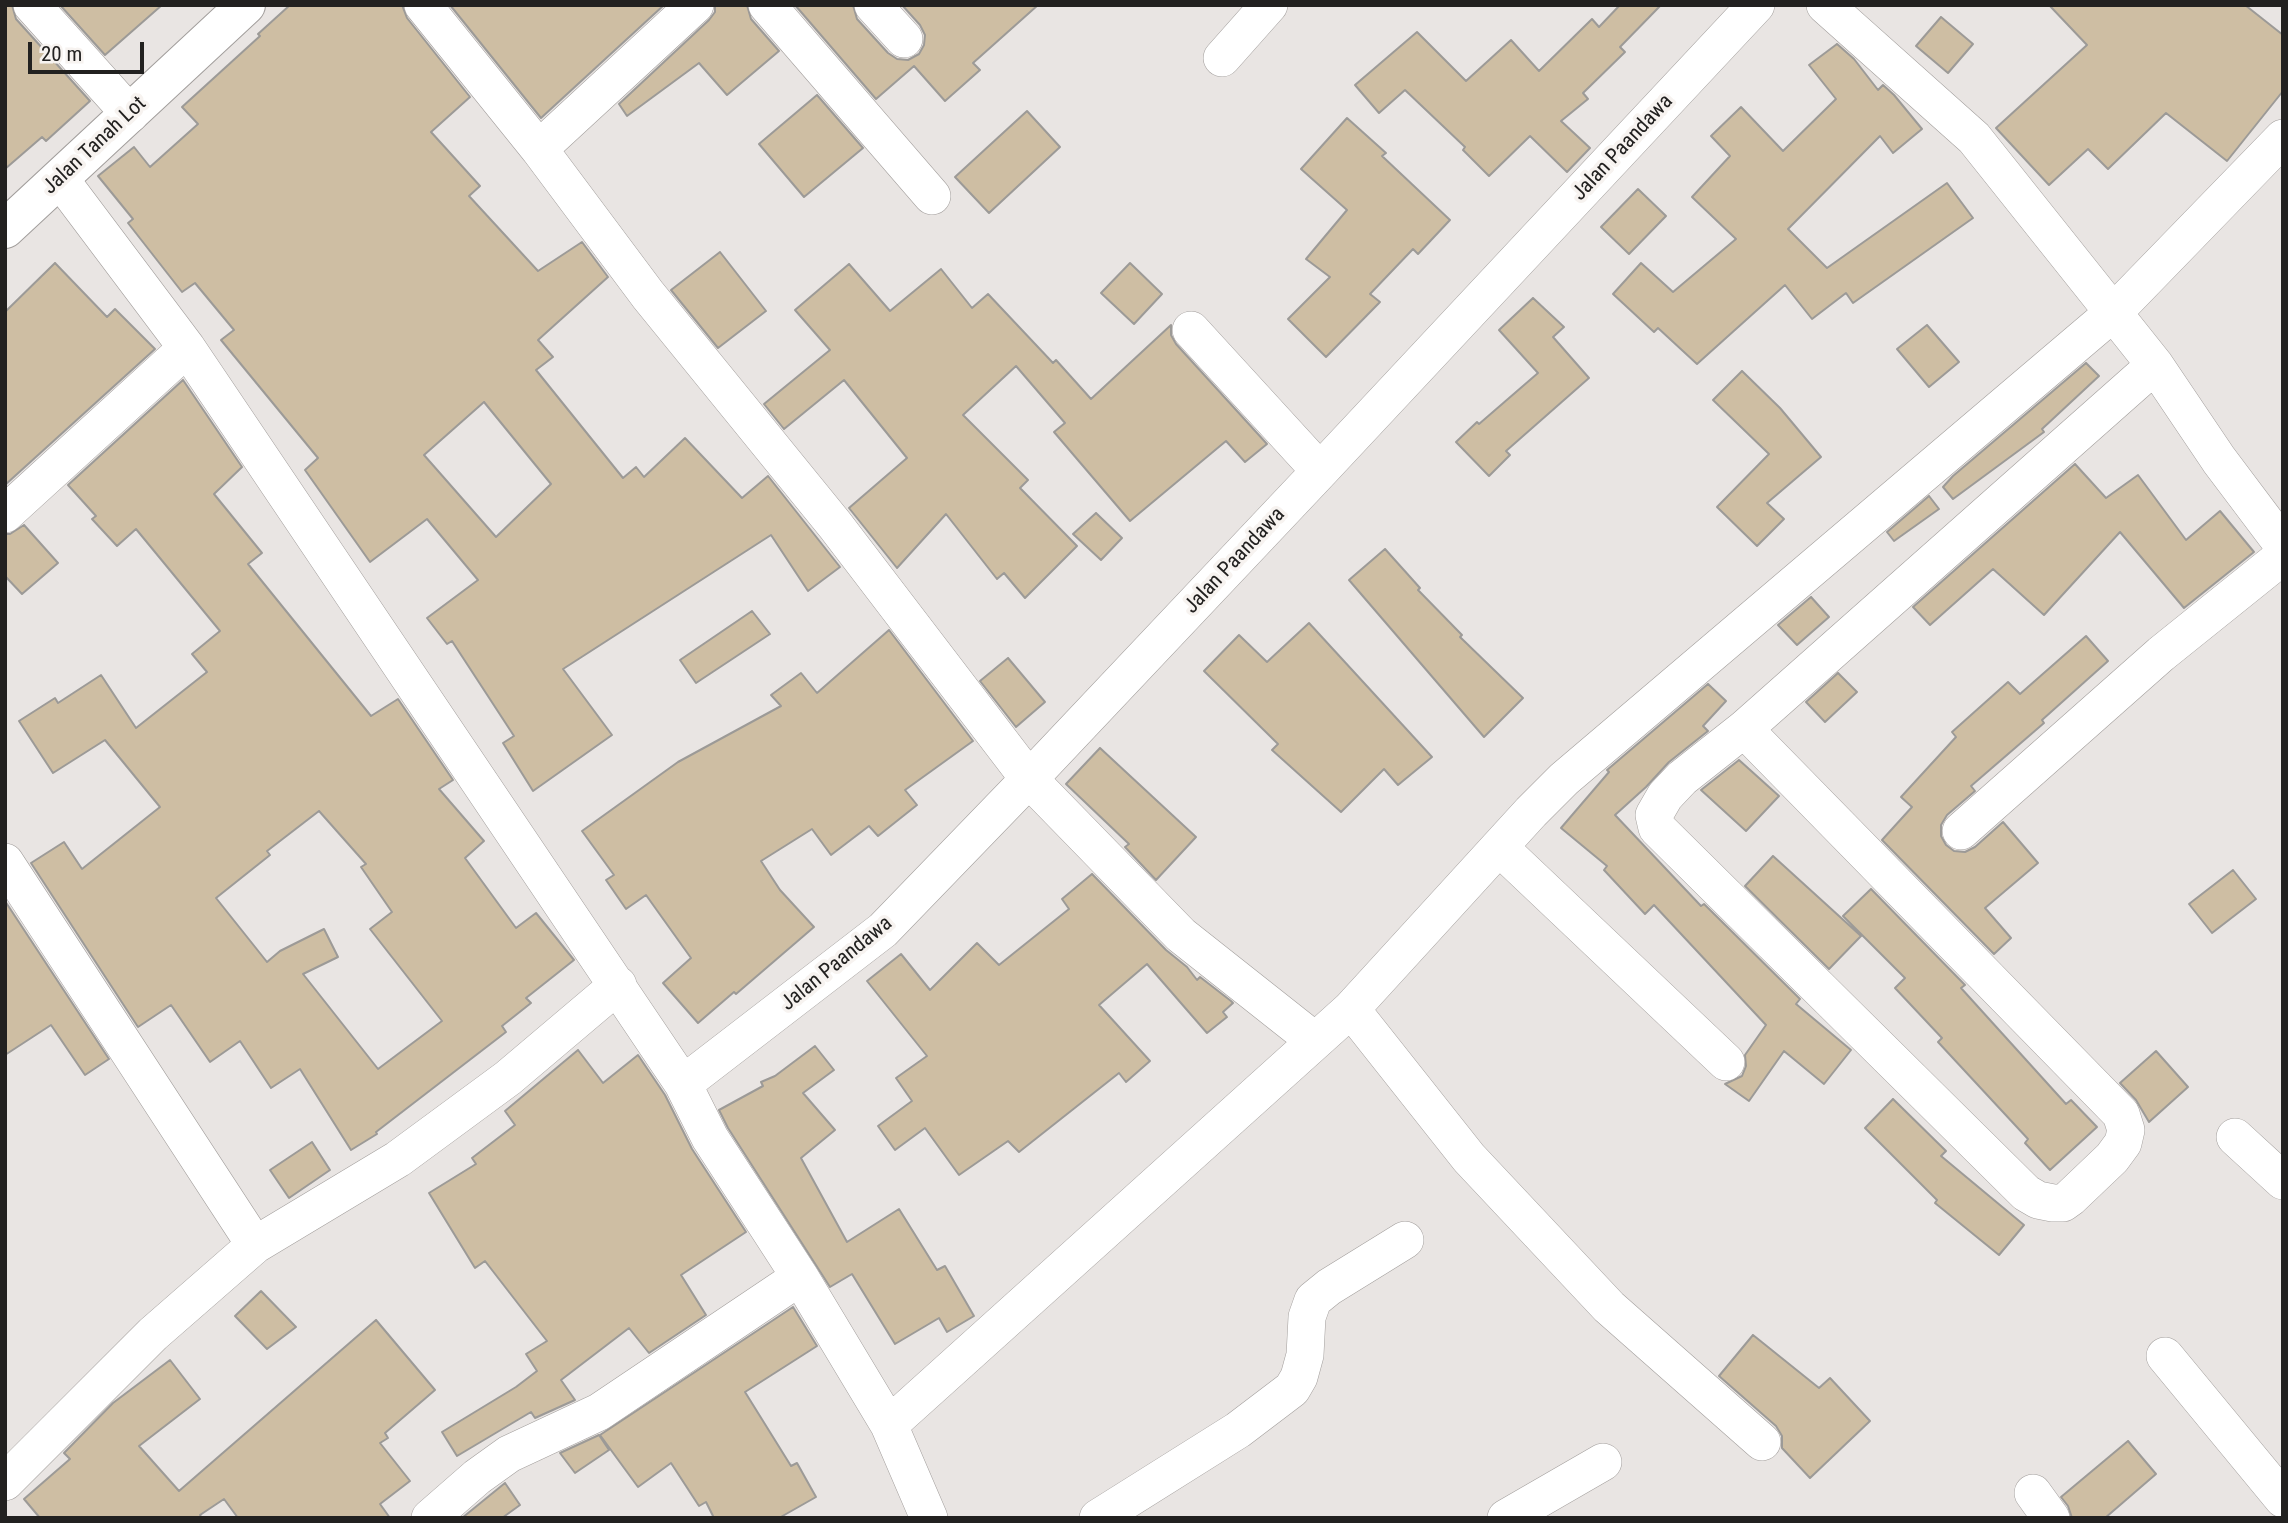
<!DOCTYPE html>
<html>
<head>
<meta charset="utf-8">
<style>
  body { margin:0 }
  #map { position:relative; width:2288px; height:1523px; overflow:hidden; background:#e9e5e3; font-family:"Roboto Condensed",sans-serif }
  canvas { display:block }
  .frame { position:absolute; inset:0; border:7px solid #222120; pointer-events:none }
  .scale { position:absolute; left:28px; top:42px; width:116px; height:32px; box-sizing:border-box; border:4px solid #222120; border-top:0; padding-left:9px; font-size:21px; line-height:24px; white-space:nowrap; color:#222120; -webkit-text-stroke:5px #f7f3f0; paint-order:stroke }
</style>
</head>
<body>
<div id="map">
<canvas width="2288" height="1523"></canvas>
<div class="frame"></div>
<div class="scale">20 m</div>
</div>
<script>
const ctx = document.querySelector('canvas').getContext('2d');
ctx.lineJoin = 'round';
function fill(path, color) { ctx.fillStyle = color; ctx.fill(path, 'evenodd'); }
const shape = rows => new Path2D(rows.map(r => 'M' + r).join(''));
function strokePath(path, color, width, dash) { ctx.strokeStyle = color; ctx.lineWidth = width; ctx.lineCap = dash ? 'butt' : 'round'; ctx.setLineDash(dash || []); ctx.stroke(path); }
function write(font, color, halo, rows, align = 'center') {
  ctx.font = font + ' "Roboto Condensed",sans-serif'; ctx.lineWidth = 7; ctx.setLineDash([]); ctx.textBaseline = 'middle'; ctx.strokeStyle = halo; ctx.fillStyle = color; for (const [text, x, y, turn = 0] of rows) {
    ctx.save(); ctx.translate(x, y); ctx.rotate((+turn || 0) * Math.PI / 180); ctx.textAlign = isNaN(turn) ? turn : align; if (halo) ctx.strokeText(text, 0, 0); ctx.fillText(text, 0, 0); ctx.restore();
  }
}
const building = shape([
  [5,5,12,5,16,19,90,101,46,141,42,137,5,169,5,5],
  [60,5,162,5,105,55,60,5],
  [290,5,402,5,407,18,470,97,431,132,480,186,469,196,538,271,582,242,608,277,538,340,553,357,536,370,623,478,636,467,644,477,685,438,742,498,768,476,840,567,808,591,771,535,563,669,612,735,533,791,503,743,514,736,452,641,447,644,427,618,478,580,427,519,370,562,305,470,318,458,221,340,234,330,195,283,182,292,128,223,133,219,98,176,134,147,150,167,198,124,182,107,260,36,258,34,290,5],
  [484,402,551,484,496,537,424,455,484,402],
  [450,5,664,5,541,118,450,5],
  [715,5,747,5,751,19,779,51,727,95,699,63,627,116,619,104,709,20,715,12,715,5],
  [795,5,853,5,857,19,888,53,897,59,908,60,919,54,924,45,925,35,920,25,902,5,1038,5,973,63,980,70,945,101,914,66,876,99,795,5],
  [1620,5,1661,5,1620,47,1625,52,1583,93,1588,99,1561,121,1590,148,1567,172,1530,136,1489,176,1463,150,1465,147,1405,90,1379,113,1355,85,1417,32,1466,81,1511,40,1539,71,1592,19,1599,27,1620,5],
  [2049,5,2245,5,2283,35,2283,91,2227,161,2166,113,2108,169,2088,149,2049,185,1996,128,2087,45,2049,5],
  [1941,17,1973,44,1948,73,1916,46,1941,17],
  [1837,44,1854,59,1878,90,1883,85,1894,95,1922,129,1893,153,1880,136,1788,229,1827,268,1947,183,1973,218,1853,303,1846,293,1812,319,1785,285,1697,364,1658,328,1654,332,1613,294,1641,263,1673,292,1736,239,1692,197,1730,156,1711,136,1741,107,1783,151,1836,99,1809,65,1837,44],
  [817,95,863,148,804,197,759,144,817,95],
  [1027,111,1060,147,989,213,955,177,1027,111],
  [1347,118,1386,153,1382,156,1450,220,1418,254,1413,249,1370,294,1380,302,1326,357,1288,319,1330,277,1306,259,1347,210,1301,169,1347,118],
  [1638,189,1666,216,1629,254,1601,227,1638,189],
  [720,252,766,311,718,348,671,290,720,252],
  [55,263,107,317,115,309,155,349,5,485,5,312,55,263],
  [1130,263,1162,294,1134,324,1101,293,1130,263],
  [849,264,890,311,941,269,972,308,988,294,1053,363,1056,360,1091,399,1171,325,1171,335,1176,344,1267,444,1245,462,1226,441,1130,521,1054,432,1065,423,1016,366,963,415,1028,480,1020,488,1077,546,1025,598,1004,573,997,579,946,514,897,568,849,508,907,458,844,380,784,429,764,404,830,350,795,310,849,264],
  [1533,298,1564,327,1553,337,1589,378,1506,451,1510,455,1489,476,1456,442,1477,422,1479,424,1538,373,1499,330,1533,298],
  [1927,325,1959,362,1929,387,1897,349,1927,325],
  [2086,363,2099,376,2042,429,2044,432,1953,499,1943,487,1953,476,2086,363],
  [1742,371,1780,408,1821,457,1767,503,1784,519,1757,546,1717,507,1769,454,1713,400,1742,371],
  [183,380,242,467,214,494,262,553,248,564,371,716,398,699,453,780,439,789,484,841,465,858,516,928,536,913,574,960,526,998,531,1003,502,1026,506,1032,376,1132,377,1134,351,1150,300,1069,271,1088,240,1041,210,1062,171,1005,138,1027,31,863,64,842,82,869,160,807,105,740,53,773,19,721,55,698,58,703,101,675,136,728,207,672,192,654,220,631,136,529,117,546,92,519,96,516,68,485,183,380],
  [319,811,366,864,361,867,392,912,370,929,442,1021,378,1069,303,974,338,957,324,929,280,951,267,962,216,898,270,855,267,851,319,811],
  [2075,464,2106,498,2138,475,2186,540,2220,511,2254,552,2184,608,2120,532,2044,615,1993,569,1930,625,1913,607,2075,464],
  [1929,496,1939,509,1894,541,1887,532,1929,496],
  [1096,513,1122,538,1101,560,1073,534,1096,513],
  [24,525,58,563,22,594,5,576,5,534,10,534,24,525],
  [1385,549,1420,588,1418,590,1462,635,1460,637,1523,698,1484,737,1349,580,1385,549],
  [1811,597,1829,617,1797,645,1778,625,1811,597],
  [752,611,770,634,696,683,680,660,752,611],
  [1309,623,1432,757,1398,785,1384,769,1341,812,1272,750,1278,744,1204,671,1239,635,1267,662,1309,623],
  [889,630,973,741,905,790,917,805,878,836,869,826,831,855,812,829,761,861,780,890,814,927,736,994,734,992,698,1023,663,983,691,958,646,895,626,909,606,880,614,875,582,831,678,762,781,706,771,695,801,673,817,693,889,630],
  [2086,636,2108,661,2042,720,2044,723,1971,786,1975,791,1947,815,1941,825,1941,836,1946,845,1954,851,1965,852,1975,847,2003,822,2038,863,1985,908,2011,938,1994,954,1882,840,1912,807,1901,797,1956,737,1952,732,2008,682,2020,694,2086,636],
  [1008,658,1045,702,1016,727,980,681,1008,658],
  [1838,673,1857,692,1825,722,1806,702,1838,673],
  [1708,684,1726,701,1703,726,1708,731,1669,762,1646,787,1615,815,1701,906,1704,904,1800,999,1796,1004,1851,1050,1824,1084,1784,1051,1749,1101,1725,1084,1742,1076,1746,1066,1745,1055,1766,1025,1654,905,1645,914,1604,870,1607,866,1561,828,1609,772,1607,770,1708,684],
  [1100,748,1196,837,1156,880,1125,847,1129,844,1066,784,1100,748],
  [1739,760,1779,796,1746,831,1701,790,1739,760],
  [1773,856,1861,936,1829,969,1745,886,1773,856],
  [2233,870,2256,899,2212,933,2189,904,2233,870],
  [1092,874,1166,950,1187,967,1197,980,1200,977,1231,1001,1233,1003,1223,1012,1227,1017,1207,1033,1147,964,1099,1005,1150,1061,1126,1082,1119,1073,1019,1152,1008,1141,959,1175,925,1128,895,1150,878,1126,912,1101,896,1078,927,1056,867,981,901,954,930,990,977,943,999,965,1069,909,1062,899,1092,874],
  [1871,889,1965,985,1961,988,2066,1104,2071,1100,2097,1127,2050,1170,2025,1143,2028,1139,1938,1042,1942,1038,1895,988,1905,978,1843,916,1871,889],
  [5,901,109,1059,85,1075,51,1025,5,1055,5,901],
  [815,1046,834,1070,803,1093,835,1130,801,1158,847,1242,899,1209,937,1270,945,1266,974,1316,947,1332,939,1318,895,1344,852,1274,830,1287,728,1128,719,1110,763,1086,761,1082,775,1076,815,1046],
  [578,1050,603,1083,638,1055,665,1095,692,1149,746,1232,681,1275,706,1315,649,1353,629,1328,561,1380,575,1400,535,1418,531,1412,457,1456,442,1432,516,1387,537,1371,526,1354,547,1341,485,1261,475,1268,429,1193,476,1164,472,1158,515,1125,505,1111,578,1050],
  [2156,1051,2188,1087,2149,1122,2136,1100,2120,1083,2156,1051],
  [1893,1099,1946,1151,1941,1156,2024,1225,1999,1255,1935,1203,1937,1200,1865,1128,1893,1099],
  [312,1142,330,1170,289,1198,270,1170,312,1142],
  [261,1291,296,1327,267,1349,235,1316,261,1291],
  [793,1307,817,1346,745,1392,791,1466,797,1463,816,1497,779,1518,714,1518,706,1502,699,1506,671,1463,638,1487,600,1435,793,1307],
  [376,1320,435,1390,385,1433,388,1438,380,1443,410,1481,380,1504,390,1518,238,1518,224,1499,200,1515,202,1518,40,1518,24,1499,70,1459,64,1453,113,1403,170,1360,200,1399,139,1446,179,1491,376,1320],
  [1753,1335,1819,1388,1830,1378,1870,1421,1810,1478,1782,1448,1782,1436,1776,1426,1719,1376,1753,1335],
  [599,1435,609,1450,575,1473,560,1453,599,1435],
  [2128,1441,2156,1474,2105,1518,2072,1518,2068,1506,2061,1497,2128,1441],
  [505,1483,520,1505,502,1518,462,1518,505,1483]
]);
const minor = shape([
  [32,5,130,114],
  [423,5,539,149,648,295,835,525,1029,779,1181,935,1315,1041],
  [767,5,932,196],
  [873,5,904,39],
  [1825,5,1974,138,2155,365,2219,460,2283,545],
  [1222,58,1269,5],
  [539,149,695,5],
  [60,179,187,348,683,1084,710,1138,800,1277,889,1425,929,1518],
  [1191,330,1320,471],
  [5,514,187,348],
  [1744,729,2121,1114,2126,1130,2123,1143,2112,1158,2070,1198,2063,1203,2053,1203,2038,1200,2026,1193,1657,828,1654,815,1665,796,1682,778,1744,729,2155,365],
  [1961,831,2161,654,2283,556],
  [1499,847,1726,1062],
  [5,862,255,1245],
  [1351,1009,1469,1158,1609,1307,1762,1442],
  [683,1084,883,930,1029,779,1320,471,1756,5],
  [2235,1137,2283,1181],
  [2165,1356,2283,1499],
  [889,1425,1351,1009,1531,812,1564,779,2114,312,2283,138],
  [5,1482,153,1334,255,1245,398,1159,508,1078,618,985],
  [2033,1493,2051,1518],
  [430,1518,477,1477,509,1454,599,1412,800,1277],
  [1098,1518,1238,1430,1292,1389,1299,1377,1305,1355,1307,1317,1313,1300,1329,1287,1405,1240],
  [1506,1518,1603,1462]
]);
const secondary = shape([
  [5,229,246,5]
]);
const streetNames = [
  ["Jalan Tanah Lot",95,146,-43],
  ["Jalan Paandawa",1623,148,-47],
  ["Jalan Paandawa",1235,561,-47],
  ["Jalan Paandawa",837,964,-39]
];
fill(building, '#cebea3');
strokePath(building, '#9c9a97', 2);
strokePath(minor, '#a29e9c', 38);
strokePath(secondary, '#a29e9c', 40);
strokePath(minor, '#fff', 37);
strokePath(secondary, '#fff', 38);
write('21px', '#222120', '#f7f3f0', streetNames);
</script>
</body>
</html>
